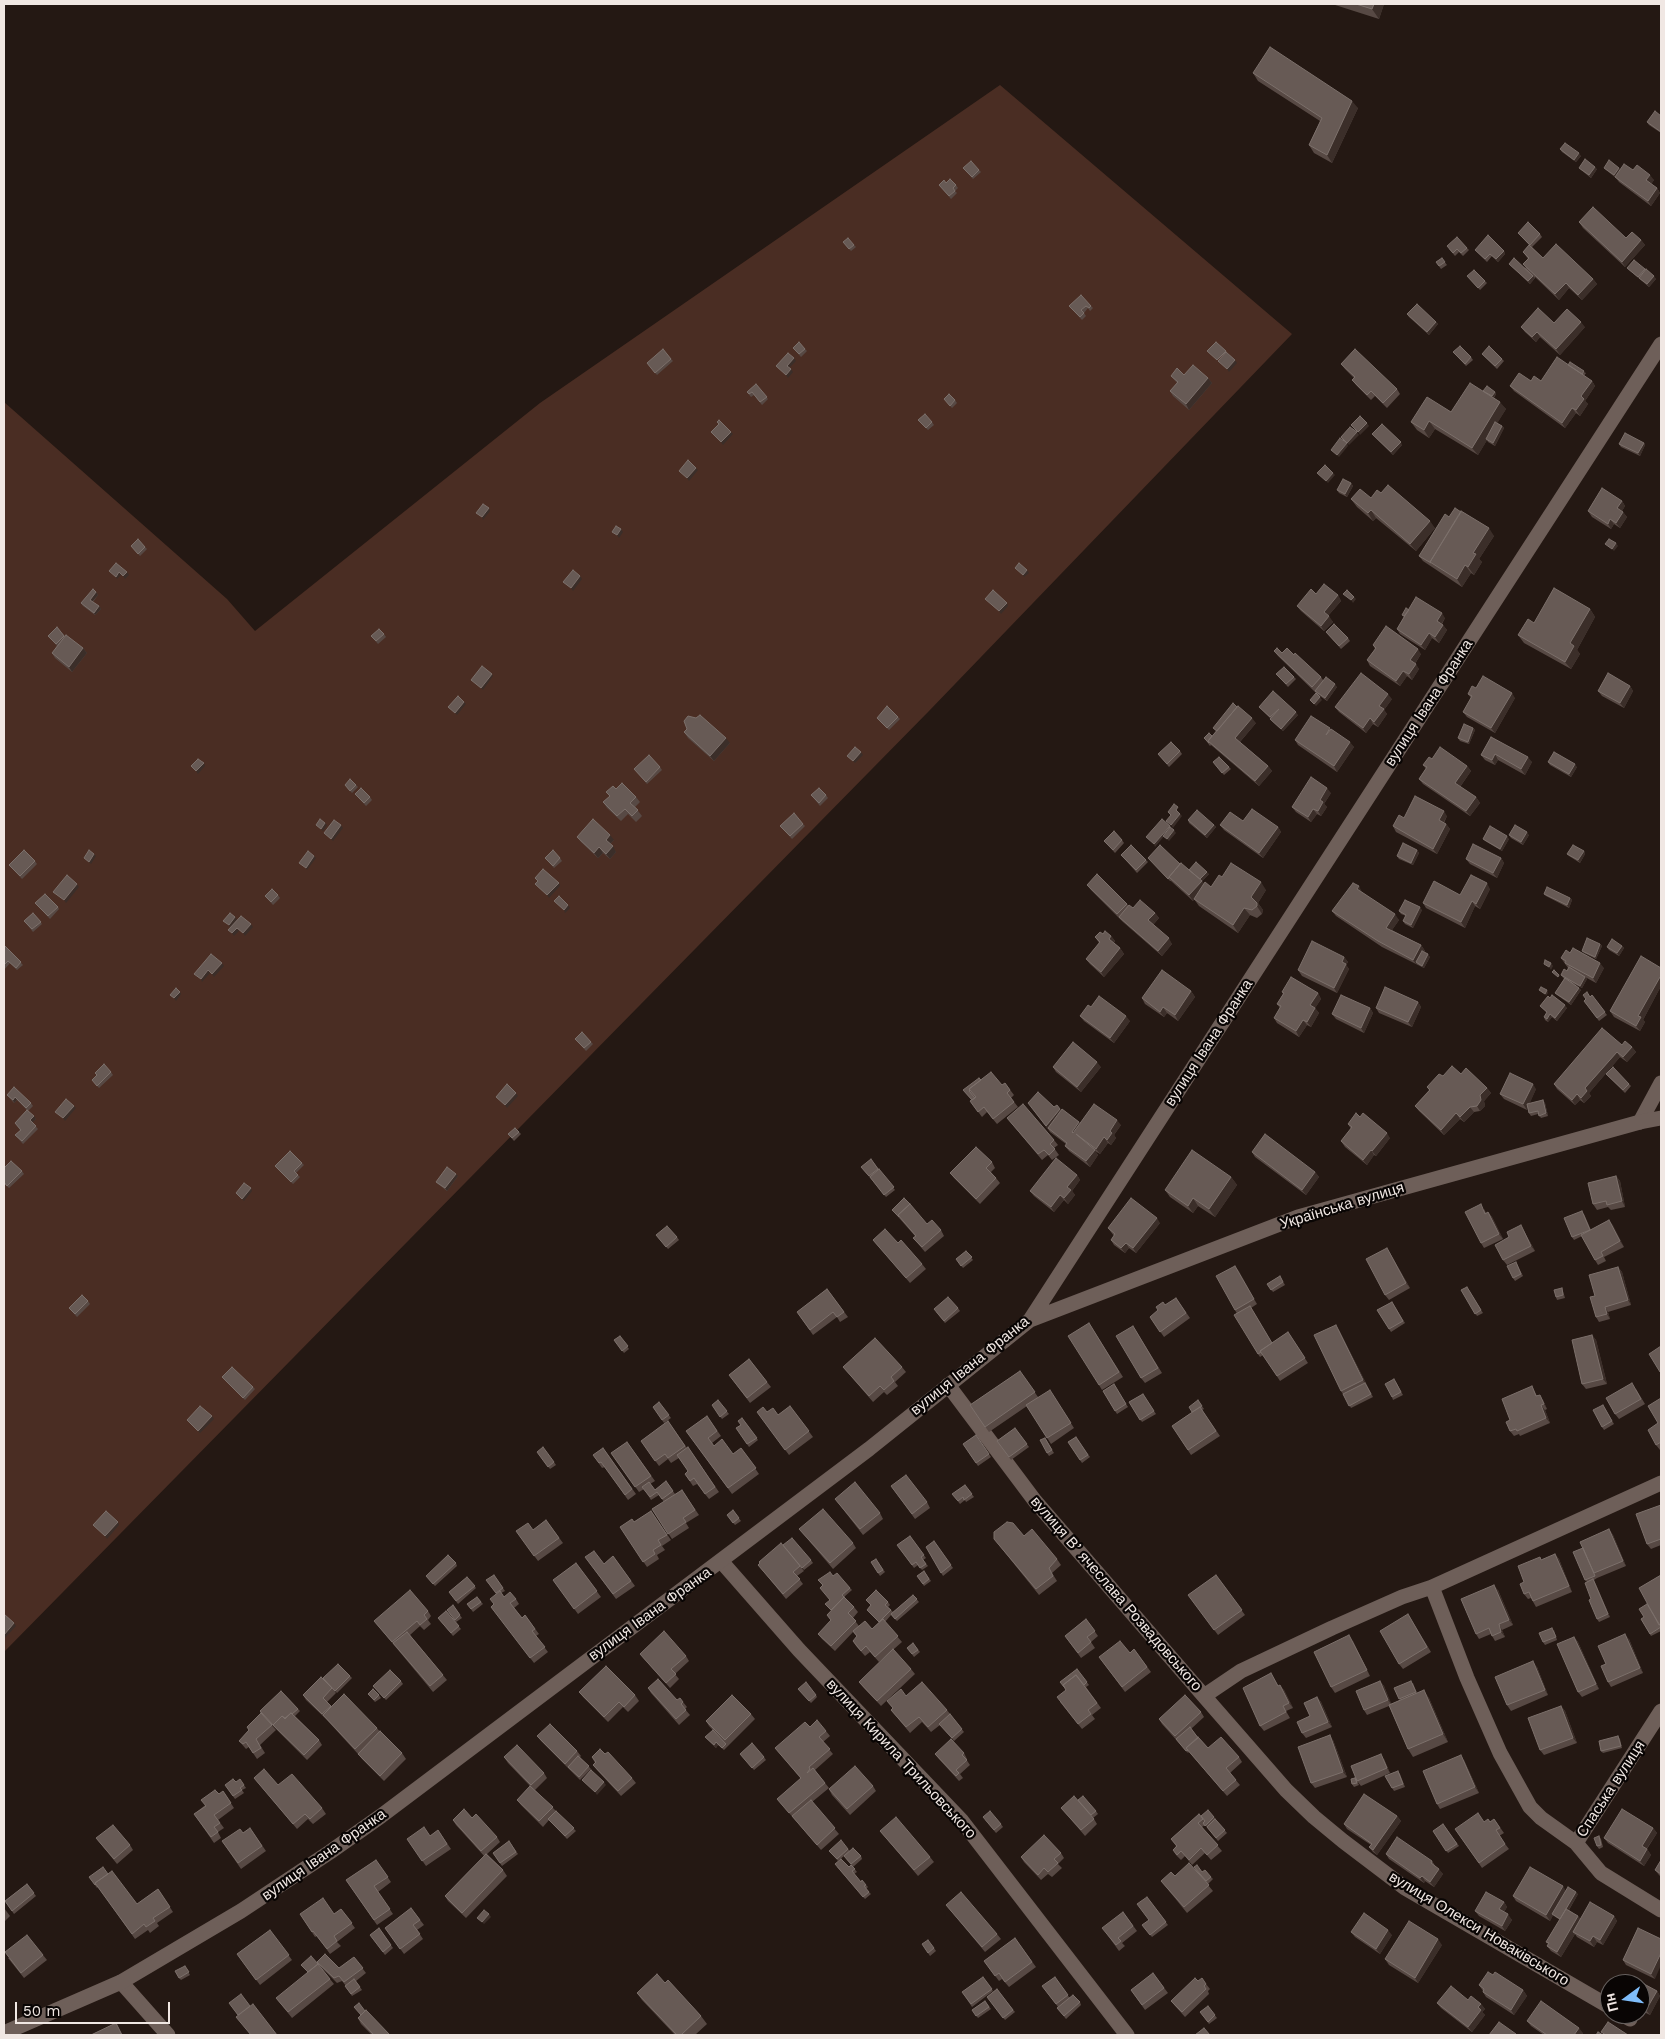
<!DOCTYPE html>
<html>
<head>
<meta charset="utf-8">
<style>
  body { margin:0 }
  #map { position:relative; width:1665px; height:2039px; overflow:hidden; background:#241813; font-family:"Work Sans",sans-serif }
  canvas { display:block }
  .frame { position:absolute; inset:0; border:5px solid #f0e7e3; pointer-events:none }
  .north { position:absolute; left:1600px; top:1974px; width:50px; height:50px; box-sizing:border-box; background:#090504; border:1px solid #655f5d; border-radius:50%; rotate:256deg; font-size:14px; font-weight:700; line-height:20px; text-align:center; color:#f0e7e3 }
  .north::after { content:''; display:block; margin:auto; width:18px; height:22px; background:#7fbdfa; clip-path:polygon(50% 0,100% 100%,50% 72%,0 100%) }
  .scale { position:absolute; left:15px; top:2002px; width:155px; height:22px; box-sizing:border-box; border:2px solid #f0e7e3; border-top:0; padding-left:6px; font-size:15px; line-height:18px; white-space:nowrap; color:#f0e7e3; -webkit-text-stroke:4px #090504; paint-order:stroke }
</style>
</head>
<body>
<div id="map">
<canvas width="1665" height="2039"></canvas>
<div class="frame"></div>
<div class="north">Пн</div>
<div class="scale">50 m</div>
</div>
<script>
const ctx = document.querySelector('canvas').getContext('2d');
ctx.lineJoin = 'round';
function fill(path, color) { ctx.fillStyle = color; ctx.fill(path, 'evenodd'); }
const shape = rows => new Path2D(rows.map(r => 'M' + r).join(''));
function strokePath(path, color, width, dash) { ctx.strokeStyle = color; ctx.lineWidth = width; ctx.lineCap = dash ? 'butt' : 'round'; ctx.setLineDash(dash || []); ctx.stroke(path); }
function write(font, color, halo, rows, align = 'center') {
  ctx.font = font + ' "Work Sans",sans-serif'; ctx.lineWidth = 4.5; ctx.setLineDash([]); ctx.textBaseline = 'middle'; ctx.strokeStyle = halo; ctx.fillStyle = color; for (const [text, x, y, turn = 0] of rows) {
    ctx.save(); ctx.translate(x, y); ctx.rotate((+turn || 0) * Math.PI / 180); ctx.textAlign = isNaN(turn) ? turn : align; if (halo) ctx.strokeText(text, 0, 0); ctx.fillText(text, 0, 0); ctx.restore();
  }
}
const green = shape([
  [1000,85,1292,334,929,711,4,1652,4,402,227,599,255,631,540,403]
]);
const street = shape([
  [1640,1122,1661,1083],
  [948,1385,1035,1501,1204,1696,1241,1671,1332,1628,1402,1597,1432,1587,1661,1483],
  [721,1561,799,1650,962,1821,1127,2035],
  [1432,1587,1467,1678,1500,1753,1530,1807,1541,1818,1576,1843,1601,1873,1661,1910],
  [1204,1696,1286,1790,1314,1817,1343,1841,1405,1888,1610,2007],
  [1576,1843,1661,1711],
  [121,1982,168,2035],
  [1621,2014,1630,2019]
]);
const secondary = shape([
  [1030,1320,1298,1217,1640,1122,1661,1118],
  [4,2033,121,1982,241,1911,330,1852,381,1816,869,1449,1030,1320,1661,344]
]);
const wall = shape([
  [1332,4,1384,4,1379,19],
  [1253,73,1358,108,1332,163,1314,153,1309,145,1320,121,1258,81],
  [1661,116,1661,133,1649,125,1647,122],
  [1560,149,1581,156,1576,162,1562,152],
  [963,168,979,170,981,172,973,179],
  [1579,168,1597,169,1591,178,1581,170],
  [1604,168,1633,170,1654,180,1651,184,1657,188,1660,193,1651,206,1619,182,1616,178,1606,170],
  [946,183,956,185,958,188,955,191,957,193,951,199,939,185],
  [1579,222,1626,238,1641,240,1645,245,1625,267,1583,228],
  [1518,233,1540,234,1542,237,1532,247,1543,258,1593,279,1597,284,1582,300,1569,288,1559,300,1535,277,1535,278,1530,284,1511,266,1509,264,1526,268,1523,264,1528,259,1523,252,1529,245],
  [843,242,854,245,856,247,851,251],
  [1467,248,1469,250,1463,256,1459,252,1455,256,1449,249],
  [1475,250,1504,251,1505,254,1498,262,1492,256,1487,262],
  [1442,258,1447,265,1441,269,1436,262],
  [1627,268,1646,270,1656,279,1649,287,1629,270],
  [1467,276,1485,281,1487,283,1480,290],
  [1069,306,1091,306,1093,308,1090,311,1088,308,1084,313,1086,316,1082,320],
  [1407,314,1436,322,1438,324,1429,335,1409,317],
  [1554,323,1585,327,1560,355,1540,337,1536,342,1525,332,1521,327],
  [793,348,805,349,807,351,801,357],
  [1453,352,1471,357,1473,360,1466,366],
  [1482,354,1502,359,1504,361,1497,369],
  [671,359,673,361,657,375,647,363],
  [1341,364,1397,389,1400,394,1387,408,1375,396,1371,400,1356,385,1352,380,1354,378,1345,369],
  [1568,365,1586,373,1584,376,1592,381,1595,386,1585,401,1588,404,1580,416,1576,413,1565,428,1514,391,1510,386,1531,381,1541,381],
  [1184,375,1208,378,1212,383,1189,410,1173,396,1170,391,1177,383,1171,376],
  [756,384,768,399,762,405,754,395,751,397,747,392],
  [1483,391,1495,392,1496,394,1494,398,1506,409,1497,423,1502,426,1504,428,1495,446,1488,442,1487,440,1478,455,1435,429,1429,438,1417,430,1411,422,1451,412],
  [944,399,955,400,957,403,952,408],
  [918,420,932,422,934,425,928,430],
  [1372,434,1402,445,1393,455],
  [1644,443,1645,445,1640,456,1621,447,1619,444],
  [1351,483,1353,486,1347,497,1339,493,1337,490],
  [1381,493,1435,528,1416,551,1376,518,1373,521,1357,507,1351,499,1371,498],
  [1622,501,1625,506,1622,511,1627,517,1620,528,1614,524,1611,529,1592,517,1588,511],
  [1449,517,1494,536,1479,559,1482,562,1474,575,1471,573,1462,587,1423,561,1419,556],
  [131,546,145,547,147,549,140,556],
  [96,592,98,595,93,602,99,606,101,609,95,615,83,606,81,603],
  [1316,594,1338,595,1341,601,1328,616,1333,622,1324,631,1301,611,1297,606],
  [1590,609,1595,617,1577,650,1580,654,1571,669,1524,643,1518,635,1534,623],
  [1409,610,1445,618,1442,624,1447,630,1439,643,1432,638,1425,650,1400,634,1397,629,1404,617,1402,615],
  [57,627,65,636,83,648,87,653,72,672,55,658,52,653,57,646,48,636],
  [1326,632,1348,638,1350,641,1341,649],
  [384,634,386,637,378,644,371,636],
  [1373,645,1421,654,1415,664,1419,669,1412,680,1407,676,1400,686,1370,666,1367,660,1375,649],
  [1274,651,1294,655,1321,677,1323,680,1337,687,1327,701,1317,694,1316,692,1315,692,1278,656],
  [1276,674,1294,677,1296,679,1288,687],
  [1630,686,1633,691,1624,708,1602,696,1598,691],
  [1476,688,1515,698,1495,733,1467,717,1463,712,1471,698,1468,694],
  [1392,699,1384,710,1387,714,1378,727,1373,724,1366,733,1339,712,1335,707],
  [1259,707,1298,715,1283,731,1272,721,1271,719],
  [898,717,900,719,889,730,877,718],
  [1256,723,1240,742,1268,766,1272,771,1259,786,1211,745,1210,746,1204,738,1212,736,1216,731,1213,728],
  [1473,728,1475,730,1469,744,1460,741,1458,738],
  [1331,729,1354,747,1337,772,1298,745,1295,740],
  [684,732,730,743,714,761,688,738],
  [1491,737,1532,762,1525,775,1498,760,1495,765,1485,760,1481,755],
  [1180,751,1182,754,1169,767,1158,754],
  [1432,759,1467,766,1471,771,1460,787,1476,797,1480,803,1470,816,1423,784,1419,779,1426,769,1423,765],
  [1213,762,1229,767,1231,769,1224,775],
  [1548,762,1577,767,1571,777,1550,765],
  [660,767,662,770,647,784,634,769],
  [345,785,356,785,358,787,352,793],
  [616,789,636,797,640,802,635,807,642,816,636,822,628,814,621,821,607,808,603,802,610,796,606,792],
  [1331,793,1324,804,1327,807,1321,816,1317,814,1311,822,1296,812,1292,807],
  [355,794,370,797,372,800,366,806],
  [811,795,826,795,828,798,820,806],
  [1447,816,1444,823,1446,824,1450,829,1437,854,1396,832,1393,826,1404,818],
  [1188,820,1214,825,1216,827,1207,838,1189,823],
  [803,824,805,826,792,839,780,826],
  [1220,825,1278,827,1281,832,1263,858,1224,830],
  [1509,835,1529,835,1523,845,1511,838],
  [577,837,614,840,610,844,616,852,610,859,603,853,598,858,581,842],
  [1483,839,1509,839,1502,851,1485,841],
  [1122,840,1124,843,1115,853,1104,841],
  [1417,850,1419,853,1413,865,1399,859,1397,856],
  [1584,851,1585,854,1580,863,1569,856,1567,854],
  [1121,855,1146,860,1148,862,1137,873],
  [545,858,560,858,562,861,554,868],
  [1148,858,1180,864,1189,870,1209,874,1202,881,1204,884,1211,887,1222,877,1266,890,1258,903,1263,910,1262,914,1257,918,1250,915,1238,933,1199,906,1194,899,1193,901,1171,881,1170,881],
  [1501,858,1504,863,1497,878,1470,864,1466,859],
  [35,861,37,864,22,879,9,865],
  [1087,885,1127,904,1129,906,1133,908,1155,913,1159,918,1153,925,1172,944,1162,956,1123,922,1091,890],
  [1490,889,1480,909,1475,906,1465,928,1426,908,1423,903],
  [1362,892,1399,920,1392,930,1421,945,1425,951,1424,952,1430,957,1424,968,1382,947,1336,916,1332,911],
  [1544,894,1570,898,1572,900,1569,908,1546,896],
  [278,895,280,898,273,905,265,896],
  [35,903,58,907,59,909,50,919],
  [1422,910,1413,928,1405,924,1403,921,1406,916,1401,914,1399,911],
  [33,913,42,924,33,932,24,921],
  [1103,934,1111,936,1115,941,1114,943,1120,948,1124,954,1104,977,1090,964,1086,959,1099,943,1095,937],
  [1600,944,1602,946,1596,959,1584,953,1582,951],
  [4,945,23,965,17,970,10,963,4,970],
  [1622,946,1624,948,1619,956,1609,950,1607,947],
  [1344,957,1348,962,1346,965,1349,969,1337,993,1302,976,1298,970],
  [1561,958,1604,968,1596,983,1585,977,1587,979,1582,988,1572,983,1581,990,1571,1005,1557,995,1555,993,1564,979,1561,975,1567,971,1568,968],
  [1661,968,1661,986,1643,1020,1645,1022,1640,1031,1614,1017,1610,1011],
  [1191,991,1195,997,1178,1021,1167,1013,1164,1017,1145,1004,1142,998],
  [1282,992,1318,993,1321,999,1315,1008,1319,1013,1311,1027,1307,1025,1299,1037,1277,1023,1274,1018,1280,1008,1277,1004,1283,994],
  [1592,995,1607,1015,1599,1021,1584,1001],
  [1550,998,1567,1008,1557,1021,1552,1017,1548,1022,1545,1020,1544,1017,1547,1013,1540,1006],
  [1418,1002,1421,1007,1412,1027,1379,1013,1376,1008],
  [1091,1007,1130,1021,1114,1043,1084,1021,1080,1016],
  [1370,1008,1373,1013,1364,1033,1336,1019,1332,1014],
  [575,1039,591,1042,593,1044,586,1051],
  [1622,1045,1632,1047,1636,1052,1627,1062,1620,1057,1589,1093,1591,1096,1584,1103,1580,1100,1575,1105,1557,1089,1554,1084],
  [1053,1067,1101,1067,1081,1092,1056,1072],
  [111,1072,113,1075,99,1088,92,1080],
  [1461,1074,1487,1088,1491,1093,1484,1101,1485,1106,1480,1111,1474,1112,1464,1122,1460,1119,1444,1135,1419,1111,1415,1106,1429,1090,1427,1087,1443,1076],
  [1606,1074,1629,1084,1631,1086,1625,1093],
  [981,1080,1002,1085,1005,1083,1014,1095,1011,1098,1018,1107,997,1124,987,1112,982,1117,970,1101,972,1100,963,1090],
  [1536,1089,1529,1104,1543,1100,1545,1103,1548,1116,1541,1118,1538,1114,1531,1116,1529,1113,1528,1107,1527,1110,1504,1099,1500,1094],
  [7,1095,31,1103,33,1106,28,1111,36,1119,32,1122,38,1129,23,1144,15,1135,20,1130,15,1123,27,1110,17,1100,14,1103],
  [1054,1107,1061,1110,1080,1123,1121,1125,1114,1135,1116,1138,1111,1145,1108,1143,1100,1154,1095,1151,1098,1155,1090,1167,1069,1151,1065,1146,1066,1144,1050,1132,1032,1108],
  [1007,1118,1054,1140,1058,1145,1054,1148,1059,1155,1052,1160,1048,1155,1042,1160],
  [1348,1124,1390,1138,1376,1156,1374,1155,1367,1165,1345,1147,1341,1141,1351,1129],
  [519,1132,521,1134,514,1141,508,1134],
  [1252,1152,1315,1172,1319,1177,1306,1195,1255,1157],
  [871,1159,895,1190,886,1197,861,1167],
  [992,1162,995,1168,991,1172,996,1178,1000,1183,980,1204,954,1178,950,1173],
  [302,1163,304,1165,296,1173,300,1177,293,1184,275,1166],
  [4,1168,22,1171,24,1174,9,1188,4,1183],
  [1077,1175,1080,1180,1072,1191,1075,1195,1068,1204,1064,1200,1054,1212,1034,1196,1030,1191],
  [458,1176,447,1191,438,1184,436,1182],
  [1616,1176,1620,1181,1625,1207,1611,1210,1608,1207,1597,1210,1593,1204],
  [1231,1177,1237,1185,1215,1217,1198,1206,1193,1213,1170,1197,1165,1190],
  [1484,1209,1486,1213,1488,1212,1492,1217,1503,1239,1484,1248,1481,1243],
  [892,1210,941,1230,944,1236,925,1252,913,1238,915,1236],
  [1584,1214,1591,1230,1609,1220,1624,1247,1604,1257,1606,1261,1598,1265,1595,1260,1582,1236,1574,1240,1572,1237],
  [1160,1223,1136,1253,1129,1248,1125,1253,1114,1245,1111,1240,1114,1236,1108,1228],
  [1524,1231,1535,1251,1507,1265,1503,1260],
  [656,1235,677,1237,679,1240,668,1249],
  [873,1240,898,1243,922,1264,926,1269,910,1283],
  [966,1251,973,1260,963,1268,956,1259],
  [1390,1253,1410,1288,1389,1300,1385,1295],
  [1516,1262,1523,1276,1515,1281,1513,1278],
  [1235,1266,1257,1304,1251,1308,1272,1343,1288,1332,1308,1363,1280,1381,1263,1355,1260,1357,1258,1354,1235,1310],
  [1618,1267,1622,1272,1631,1305,1608,1312,1610,1319,1599,1322,1596,1317,1595,1296],
  [1280,1276,1285,1285,1273,1292,1267,1284],
  [1467,1287,1483,1313,1477,1316,1461,1290],
  [1562,1288,1563,1291,1565,1298,1557,1300,1556,1297],
  [827,1289,848,1317,840,1322,837,1317,813,1335,797,1312],
  [1176,1298,1190,1318,1164,1337,1150,1317],
  [88,1301,90,1304,77,1317,69,1308],
  [1392,1302,1405,1323,1391,1332,1377,1310],
  [958,1308,960,1311,945,1323,936,1312],
  [1089,1323,1123,1377,1102,1390,1099,1385],
  [1133,1326,1162,1373,1145,1383,1141,1378],
  [1339,1330,1373,1397,1351,1408,1341,1391],
  [1592,1335,1596,1340,1607,1384,1586,1389,1582,1384],
  [620,1336,629,1349,624,1353,614,1340],
  [749,1359,771,1387,750,1403,729,1375],
  [843,1367,902,1367,906,1372,895,1382,898,1386,887,1395,884,1392,873,1402],
  [1020,1371,1038,1397,1053,1395,1074,1428,1051,1444,1027,1406,989,1432,970,1405],
  [222,1377,253,1387,255,1389,245,1400],
  [1396,1382,1403,1395,1393,1400,1392,1397],
  [1114,1384,1128,1407,1117,1414,1103,1391],
  [1532,1386,1537,1396,1543,1400,1547,1409,1545,1410,1550,1423,1520,1436,1519,1434,1514,1436,1510,1431,1510,1420],
  [1636,1389,1645,1404,1619,1419,1615,1414],
  [1143,1394,1156,1414,1142,1422,1129,1402],
  [1661,1398,1661,1450,1660,1450,1656,1445],
  [718,1400,729,1414,722,1419,712,1405],
  [1198,1400,1204,1409,1202,1410,1220,1436,1191,1455,1172,1426,1192,1412],
  [659,1402,671,1418,664,1423,653,1407],
  [1603,1405,1614,1424,1604,1430,1602,1427],
  [790,1406,813,1437,789,1455,757,1412,767,1412,778,1415],
  [707,1416,721,1436,712,1443,714,1446,733,1454,741,1448,759,1474,732,1494,686,1431],
  [742,1418,758,1440,749,1447,736,1428,741,1425],
  [668,1421,687,1448,688,1447,719,1492,709,1499,697,1484,693,1486,685,1474,688,1471,679,1458,671,1463,668,1459,659,1466,641,1441],
  [1015,1428,1029,1447,1011,1460,997,1441],
  [976,1435,991,1457,978,1466,963,1444],
  [1076,1437,1090,1457,1082,1463,1068,1442],
  [1045,1438,1054,1453,1049,1456,1047,1453],
  [627,1442,655,1481,650,1484,655,1490,666,1481,675,1494,669,1499,682,1490,699,1515,686,1523,689,1528,672,1539,652,1509,664,1502,659,1495,651,1500,644,1489,639,1492,611,1453],
  [603,1448,636,1494,628,1500,605,1467,602,1468,593,1455],
  [537,1452,554,1462,556,1465,550,1469],
  [965,1485,974,1497,966,1502,965,1500,960,1504,952,1494],
  [891,1486,927,1502,930,1508,915,1519],
  [835,1499,880,1513,883,1519,863,1535],
  [1661,1505,1661,1545,1651,1549,1647,1544],
  [733,1510,741,1521,735,1525,727,1515],
  [651,1511,671,1540,662,1546,665,1550,657,1555,659,1559,647,1567,620,1527,634,1522],
  [546,1520,563,1543,538,1561,516,1531,533,1530],
  [799,1529,853,1543,856,1548,833,1569],
  [1609,1529,1613,1535,1626,1566,1597,1578,1596,1576,1597,1578,1594,1580,1610,1617,1599,1622,1597,1619,1587,1582,1585,1580,1583,1548],
  [910,1536,926,1558,923,1560,928,1566,922,1570,918,1565,914,1568,897,1545],
  [1024,1536,1057,1559,1061,1565,1052,1573,1057,1581,1039,1595,994,1539],
  [934,1541,953,1568,943,1576,926,1547],
  [785,1548,811,1560,813,1563,804,1570],
  [1555,1554,1559,1559,1572,1592,1536,1607,1531,1598,1528,1599,1524,1594,1524,1582,1542,1560],
  [613,1556,635,1586,616,1599,585,1557,604,1564],
  [876,1559,885,1572,880,1576,871,1562],
  [456,1563,457,1566,435,1586,426,1576],
  [576,1563,601,1597,578,1614,553,1580],
  [758,1565,800,1566,804,1571,797,1576,803,1584,786,1599],
  [924,1571,931,1581,924,1586,917,1576],
  [494,1575,505,1591,501,1593,504,1597,516,1599,519,1604,514,1608,522,1618,525,1615,539,1634,536,1636,548,1652,534,1663,491,1607,494,1605,496,1594,486,1580],
  [1216,1575,1245,1615,1218,1635,1188,1595],
  [1661,1575,1661,1628,1660,1626,1661,1631,1651,1636,1641,1619,1654,1616],
  [833,1576,850,1588,852,1590,844,1597,854,1607,858,1612,853,1618,859,1626,872,1629,879,1622,867,1610,871,1605,866,1600,888,1602,890,1605,888,1607,893,1612,913,1595,919,1602,897,1621,891,1615,885,1622,902,1642,879,1662,870,1652,865,1656,856,1646,853,1641,857,1637,853,1632,835,1651,822,1639,818,1634,831,1621,827,1615,831,1611,830,1600,823,1586,818,1580],
  [467,1577,476,1588,458,1604,449,1592],
  [1498,1590,1513,1625,1502,1630,1505,1637,1495,1641,1491,1634,1479,1639,1476,1634],
  [477,1597,483,1604,473,1612,467,1604],
  [453,1605,462,1618,456,1622,447,1610],
  [428,1611,431,1616,428,1620,431,1624,424,1630,420,1626,410,1635,447,1680,433,1692,374,1621],
  [446,1611,461,1629,453,1636,438,1618],
  [1408,1614,1431,1652,1403,1669,1399,1664],
  [1086,1619,1098,1636,1091,1642,1095,1648,1081,1658,1065,1636],
  [1554,1630,1557,1640,1545,1645,1543,1642],
  [1574,1637,1578,1642,1599,1689,1582,1697,1578,1692],
  [1629,1639,1643,1673,1611,1687,1608,1682,1606,1664],
  [1353,1641,1370,1676,1335,1693,1331,1687],
  [913,1643,920,1652,914,1657,907,1648],
  [1134,1649,1151,1672,1125,1692,1099,1657,1130,1653],
  [640,1654,686,1656,689,1661,675,1674,679,1679,670,1688,644,1659],
  [1537,1667,1548,1695,1511,1711,1507,1705],
  [911,1669,915,1674,881,1706,863,1687,859,1682],
  [1077,1669,1089,1685,1086,1687,1101,1708,1092,1715,1095,1719,1082,1729,1060,1702,1066,1690,1060,1682],
  [1271,1673,1278,1686,1284,1690,1293,1708,1286,1711,1290,1718,1264,1731,1260,1726],
  [350,1676,352,1678,337,1693,334,1690,336,1693,327,1702,332,1707,377,1728,380,1732,402,1753,406,1759,384,1781,362,1759,358,1754,326,1719,306,1700,303,1695,324,1680],
  [401,1681,403,1684,386,1700,373,1686],
  [1380,1681,1384,1686,1391,1704,1400,1700,1394,1688,1413,1683,1417,1693,1429,1698,1448,1742,1413,1757,1408,1749,1389,1706,1367,1715,1364,1710],
  [648,1688,677,1700,683,1702,687,1707,685,1709,690,1715,679,1725,651,1693],
  [281,1691,300,1711,295,1716,319,1740,322,1745,307,1760,267,1720,276,1730,260,1745,265,1753,257,1759,249,1747,246,1749,239,1741,249,1730,247,1727,261,1713,261,1714,260,1711],
  [800,1691,816,1695,817,1697,811,1703],
  [579,1692,635,1695,639,1701,628,1712,623,1707,608,1722,583,1697],
  [368,1694,379,1695,381,1698,375,1702],
  [906,1696,947,1710,964,1732,954,1741,940,1725,931,1732,922,1722,910,1733,891,1710,893,1708,887,1701],
  [1317,1697,1321,1702,1332,1727,1306,1738,1302,1733,1310,1716],
  [1561,1706,1565,1711,1577,1743,1544,1755,1540,1750],
  [1201,1712,1204,1717,1191,1729,1208,1748,1239,1757,1242,1762,1230,1773,1240,1785,1227,1796,1189,1752,1188,1753,1162,1724,1159,1719],
  [751,1714,755,1719,728,1746,709,1726,706,1721],
  [810,1727,826,1731,830,1736,823,1742,833,1754,815,1770,829,1788,812,1802,839,1834,821,1850,777,1799,801,1779,775,1748],
  [537,1736,577,1751,581,1756,580,1757,591,1769,580,1780,541,1741],
  [1618,1736,1620,1739,1622,1748,1603,1753,1601,1751],
  [705,1737,726,1744,728,1746,724,1750,718,1745,716,1748],
  [1333,1740,1347,1777,1315,1788,1311,1783],
  [964,1753,967,1759,966,1759,970,1765,960,1774,963,1778,959,1781,939,1759,935,1754],
  [605,1754,632,1778,636,1783,621,1796,597,1770,593,1765,595,1763,592,1757],
  [740,1754,764,1757,766,1760,754,1770],
  [504,1757,544,1773,547,1778,535,1790,576,1831,567,1839,549,1820,543,1827,521,1805,517,1800,530,1786,508,1763],
  [1384,1759,1390,1773,1361,1786,1357,1781,1359,1785,1354,1787,1352,1784,1355,1778],
  [1464,1760,1479,1793,1440,1809,1437,1804],
  [1398,1771,1400,1774,1405,1787,1394,1791,1385,1776],
  [254,1778,278,1785,322,1808,326,1814,313,1824,308,1819,297,1829],
  [236,1782,244,1785,246,1788,242,1790,244,1793,235,1799,225,1785],
  [873,1786,876,1791,850,1815,832,1795,829,1789],
  [223,1791,234,1808,218,1820,224,1828,218,1832,221,1838,214,1843,194,1814],
  [1080,1803,1096,1811,1098,1814,1093,1818],
  [1061,1808,1094,1819,1097,1824,1085,1836],
  [1199,1814,1205,1821,1201,1816,1214,1817,1227,1833,1218,1841,1205,1825,1202,1827,1222,1851,1211,1860,1205,1853,1192,1865,1185,1856,1181,1860,1176,1855,1173,1850,1176,1846,1171,1839],
  [1397,1816,1401,1821,1377,1855,1373,1852,1369,1847,1371,1845,1347,1829,1344,1824],
  [472,1818,497,1837,500,1842,487,1854,503,1870,507,1876,466,1918,448,1901,445,1896,484,1856,456,1825,453,1820],
  [1494,1819,1504,1833,1499,1836,1509,1849,1482,1868,1455,1829,1484,1822,1490,1822],
  [985,1820,1001,1824,1003,1827,996,1833],
  [1443,1824,1459,1846,1448,1853,1433,1831],
  [250,1828,266,1851,241,1869,222,1841,243,1833],
  [1653,1828,1657,1833,1647,1849,1651,1855,1644,1866,1608,1843,1604,1838],
  [438,1830,451,1849,426,1866,407,1839,430,1836],
  [880,1831,930,1857,934,1862,918,1876],
  [1599,1836,1601,1839,1603,1847,1599,1849,1597,1846],
  [96,1838,130,1845,133,1850,117,1864],
  [509,1841,518,1854,502,1866,493,1853],
  [848,1849,850,1851,861,1856,862,1859,853,1867,857,1872,854,1874,861,1882,866,1885,868,1887,866,1889,871,1894,865,1899,837,1867,849,1867,851,1865,844,1856,838,1861,829,1851],
  [1061,1853,1064,1858,1058,1864,1062,1868,1052,1877,1048,1874,1041,1880,1024,1862,1021,1857],
  [1386,1854,1432,1861,1436,1867,1443,1874,1434,1887,1425,1881,1424,1883,1389,1859],
  [376,1860,391,1882,378,1892,393,1914,377,1925,346,1880],
  [1661,1860,1661,1877,1659,1875,1655,1870],
  [1195,1869,1202,1872,1211,1877,1213,1879,1208,1884,1198,1873,1213,1891,1187,1913,1161,1881],
  [108,1874,137,1904,158,1889,173,1912,157,1923,159,1926,150,1933,148,1930,135,1939,98,1887,97,1888,89,1877],
  [27,1884,36,1896,14,1914,5,1901],
  [1566,1891,1578,1894,1569,1910,1581,1919,1614,1916,1617,1921,1603,1945,1597,1942,1594,1947,1577,1937,1575,1934,1561,1957,1551,1951,1547,1946,1548,1944,1546,1942,1560,1920,1554,1916,1553,1915,1550,1921,1516,1901,1513,1896],
  [1147,1897,1168,1925,1152,1937,1142,1925,1149,1920],
  [1504,1902,1507,1907,1504,1912,1512,1920,1505,1931,1479,1916,1475,1911],
  [946,1905,997,1934,1001,1939,985,1952],
  [4,1908,10,1916,4,1922],
  [411,1908,424,1925,417,1930,423,1939,404,1954,385,1928],
  [341,1909,355,1928,337,1942,341,1946,330,1954,317,1936,315,1937,300,1914,334,1914],
  [1123,1912,1137,1931,1122,1943,1125,1946,1119,1951,1106,1933],
  [379,1928,393,1948,385,1955,370,1935],
  [1638,1928,1655,1979,1626,1965,1623,1960],
  [270,1930,292,1960,260,1985,237,1954],
  [1351,1932,1392,1935,1380,1954,1355,1937],
  [1015,1938,1036,1967,1009,1987,1002,1979,999,1981,984,1961],
  [922,1944,934,1948,936,1951,930,1956],
  [1442,1945,1418,1983,1389,1965,1385,1959],
  [43,1955,47,1960,24,1978,8,1958],
  [354,1957,366,1973,356,1981,362,1990,352,1996,345,1986,346,1986,342,1981,337,1983,321,1967,317,1962,339,1968],
  [185,1966,190,1975,181,1980,179,1978],
  [1153,1973,1168,1993,1145,2010,1131,1990],
  [1493,1975,1523,1990,1527,1996,1514,2015,1486,1997,1483,1992,1483,1991,1479,1985],
  [983,1977,993,1991,972,2007,962,1992],
  [1055,1977,1069,1997,1080,2002,1081,2005,1066,2019,1057,2008,1068,1998,1058,2007,1042,1986],
  [330,1979,334,1984,292,2018,276,1998],
  [1198,1981,1206,1984,1210,1989,1208,1991,1209,1994,1185,2017,1175,2006,1171,2001],
  [665,1983,701,2016,707,2024,695,2035,675,2035,642,2000,637,1993],
  [997,1989,1015,2012,1005,2020,987,1997],
  [1640,1990,1657,1991,1660,1996,1650,2015,1640,2010],
  [1468,2000,1481,2004,1485,2009,1482,2012,1485,2015,1472,2032,1441,2008,1437,2003],
  [985,2001,991,2009,978,2018,972,2010],
  [1208,2006,1217,2018,1209,2024,1200,2012],
  [365,2011,390,2035,372,2035,361,2024,358,2018],
  [1527,2021,1583,2033,1582,2035,1544,2035,1531,2026]
]);
const shadedWall = shape([
  [1374,4,1384,4,1379,19,1372,9],
  [1352,101,1358,108,1332,163,1327,155],
  [1579,153,1581,156,1576,162,1574,160],
  [1595,167,1597,169,1591,178,1589,175],
  [1619,168,1621,170,1616,178,1614,175],
  [1650,175,1654,180,1650,186,1646,180],
  [1657,188,1660,193,1651,206,1648,201],
  [1641,240,1645,245,1625,267,1622,262],
  [1504,251,1505,254,1498,262,1496,259],
  [1533,276,1535,278,1530,284,1528,281],
  [1654,276,1656,279,1649,287,1647,284],
  [1593,279,1597,284,1582,300,1578,295],
  [1566,283,1569,288,1559,300,1555,294],
  [1436,322,1438,324,1429,335,1427,332],
  [1581,322,1585,327,1560,355,1556,349],
  [1537,332,1540,337,1536,342,1532,337],
  [794,358,796,361,789,368,787,366],
  [1235,360,1237,363,1229,372,1227,369],
  [791,369,793,372,788,378,786,375],
  [1208,378,1212,383,1189,410,1186,404],
  [1592,381,1595,386,1585,401,1588,404,1580,416,1576,410,1581,396],
  [1495,392,1496,394,1492,400,1490,398],
  [1500,402,1506,409,1478,455,1472,448],
  [1572,408,1576,413,1565,428,1562,423],
  [1429,421,1435,429,1429,438,1424,430],
  [1367,423,1369,426,1360,435,1358,432],
  [1502,426,1504,428,1495,446,1493,443],
  [731,432,733,434,723,445,721,442],
  [1357,432,1359,435,1349,445,1347,443],
  [1401,442,1402,445,1393,455,1391,452],
  [1347,443,1348,446,1339,457,1337,455],
  [1644,443,1645,445,1640,456,1638,453],
  [696,468,698,470,689,481,687,478],
  [1333,473,1335,475,1328,483,1326,481],
  [1351,483,1353,486,1347,497,1345,494],
  [1622,501,1625,506,1621,513,1617,508],
  [489,508,490,511,483,520,482,517],
  [1371,510,1376,518,1373,521,1368,513],
  [1623,512,1627,517,1620,528,1616,523],
  [1610,519,1614,524,1611,529,1608,524],
  [1430,521,1435,528,1416,551,1410,544],
  [1489,528,1494,536,1479,559,1482,562,1474,575,1468,567,1473,553],
  [621,529,623,532,619,538,617,535],
  [1616,543,1618,546,1614,551,1612,549],
  [1465,565,1471,573,1462,587,1457,579],
  [1027,570,1029,573,1024,577,1023,575],
  [119,572,121,575,117,579,116,577],
  [127,572,129,575,125,579,123,576],
  [580,576,582,579,573,591,571,588],
  [96,592,98,595,92,602,90,600],
  [1338,595,1341,601,1327,617,1324,612],
  [1354,597,1356,599,1353,603,1351,600],
  [1007,603,1008,606,1001,614,999,611],
  [99,606,101,609,95,615,94,613],
  [1590,609,1595,617,1577,650,1580,654,1571,669,1565,662,1570,643],
  [1442,613,1445,618,1440,626,1437,621],
  [1329,616,1333,622,1324,631,1321,626],
  [1443,625,1447,630,1439,643,1435,637],
  [1429,633,1432,638,1425,650,1421,645],
  [83,648,87,653,72,672,69,667],
  [1418,649,1421,654,1414,665,1410,660],
  [1416,664,1419,669,1412,680,1409,674],
  [1403,671,1407,676,1400,686,1396,681],
  [492,674,493,676,483,690,481,688],
  [1335,684,1337,687,1327,701,1325,698],
  [1630,686,1633,691,1624,708,1620,703],
  [1512,693,1515,698,1495,733,1491,728],
  [1388,694,1392,699,1384,710,1387,714,1378,727,1374,722,1379,706],
  [1320,697,1322,700,1316,706,1314,704],
  [464,702,466,704,457,715,455,713],
  [1296,712,1298,715,1283,731,1281,729],
  [1252,718,1256,723,1239,743,1235,738],
  [1370,718,1373,724,1366,733,1363,728],
  [1473,728,1475,730,1469,744,1468,742],
  [726,738,730,743,714,761,710,756],
  [1350,742,1354,747,1337,772,1334,766],
  [861,752,863,755,855,763,853,761],
  [1495,754,1498,760,1495,765,1492,760],
  [1528,757,1532,762,1525,775,1521,769],
  [204,763,205,766,198,774,196,771],
  [1575,764,1577,767,1571,777,1569,774],
  [1268,766,1272,771,1259,786,1255,781],
  [1467,766,1471,771,1459,788,1455,783],
  [1327,788,1331,793,1324,804,1327,807,1321,816,1318,811,1320,800],
  [1476,797,1480,803,1470,816,1466,811],
  [1313,809,1317,814,1311,822,1308,817],
  [1444,811,1447,816,1442,825,1439,820],
  [1180,814,1182,816,1173,828,1171,825],
  [325,823,327,825,323,831,321,829],
  [1446,824,1450,829,1437,854,1433,849],
  [341,825,343,828,333,841,331,839],
  [1214,825,1216,827,1207,838,1205,835],
  [1170,826,1171,828,1155,847,1154,844],
  [1278,827,1281,832,1263,858,1259,853],
  [1174,830,1176,833,1169,841,1167,839],
  [1527,832,1529,835,1523,845,1521,842],
  [610,835,614,840,609,845,606,840],
  [1507,836,1509,839,1502,851,1500,849],
  [613,846,616,852,610,859,606,854],
  [599,847,603,853,598,858,594,853],
  [1417,850,1419,853,1413,865,1411,863],
  [1584,851,1585,854,1580,863,1578,860],
  [94,854,96,856,91,864,89,862],
  [314,856,316,858,307,870,306,868],
  [1501,858,1504,863,1497,878,1493,873],
  [1207,872,1209,874,1202,881,1206,886,1193,901,1189,895,1200,879],
  [1261,882,1266,890,1258,903,1263,910,1262,914,1251,897],
  [559,883,560,886,549,898,547,895],
  [1487,883,1490,889,1480,909,1476,904],
  [77,884,79,887,66,903,64,900],
  [1359,886,1362,892,1361,894,1357,889],
  [1570,898,1572,900,1569,908,1567,905],
  [1472,901,1475,906,1465,928,1461,922],
  [568,905,570,908,565,913,564,910],
  [1420,907,1422,910,1413,928,1411,925],
  [1244,908,1250,915,1238,933,1233,925],
  [1155,913,1159,918,1152,926,1148,920],
  [1395,914,1399,920,1390,933,1386,928],
  [235,917,237,920,230,928,229,925],
  [251,924,253,927,245,936,243,933],
  [237,928,239,931,234,936,232,933],
  [1111,936,1115,941,1113,944,1109,939],
  [1169,938,1172,944,1162,956,1158,951],
  [1600,944,1602,946,1596,959,1595,957],
  [1421,945,1425,951,1418,963,1416,962,1417,965,1413,960],
  [1622,946,1624,948,1619,956,1617,953],
  [1120,948,1124,954,1104,977,1101,972],
  [1428,954,1430,957,1424,968,1422,966],
  [1344,957,1348,962,1346,965,1349,969,1337,993,1334,988,1342,962],
  [222,963,224,966,214,977,212,974],
  [1551,963,1553,966,1551,970,1549,967],
  [1600,963,1604,968,1596,983,1593,978],
  [208,970,210,973,202,982,201,979],
  [1585,977,1587,979,1582,988,1580,986],
  [1660,977,1661,980,1661,986,1643,1020,1645,1022,1640,1031,1636,1026,1638,1016],
  [1579,988,1581,990,1571,1005,1569,1002],
  [1547,990,1548,993,1546,996,1545,994],
  [1191,991,1195,997,1178,1021,1175,1015],
  [180,992,181,994,176,1001,174,998],
  [1318,993,1321,999,1314,1010,1310,1005],
  [1418,1002,1421,1007,1412,1027,1408,1022],
  [1565,1005,1567,1008,1557,1021,1555,1018],
  [1163,1007,1167,1013,1164,1017,1160,1012],
  [1315,1008,1319,1013,1311,1027,1307,1022],
  [1370,1008,1373,1013,1364,1033,1361,1028],
  [1550,1014,1552,1017,1548,1022,1547,1019],
  [1126,1016,1130,1021,1114,1043,1110,1038],
  [1303,1020,1307,1025,1299,1037,1296,1031],
  [1632,1047,1636,1052,1627,1062,1623,1057],
  [1617,1052,1620,1057,1589,1093,1591,1096,1584,1103,1581,1098,1585,1088],
  [1097,1062,1101,1067,1081,1092,1077,1087],
  [1533,1084,1536,1089,1527,1110,1523,1104],
  [1487,1088,1491,1093,1484,1101,1485,1106,1480,1111,1477,1106,1480,1095],
  [516,1093,518,1096,507,1108,505,1105],
  [1577,1094,1580,1100,1575,1105,1572,1100],
  [15,1097,17,1100,14,1103,13,1100],
  [1543,1100,1545,1103,1548,1116,1546,1113],
  [74,1106,76,1108,65,1121,63,1118],
  [1470,1107,1474,1112,1464,1122,1460,1117],
  [1060,1109,1064,1114,1048,1128,1050,1132,1046,1126],
  [1456,1113,1460,1119,1444,1135,1441,1130],
  [34,1116,36,1119,32,1123,30,1120],
  [1117,1120,1121,1125,1114,1135,1116,1138,1111,1145,1107,1140,1110,1131],
  [1079,1122,1083,1127,1075,1138,1072,1132],
  [1387,1133,1390,1138,1376,1156,1372,1151],
  [1104,1137,1108,1143,1100,1154,1096,1149],
  [1095,1150,1098,1155,1090,1167,1086,1161],
  [1371,1150,1374,1155,1367,1165,1363,1160],
  [1315,1172,1319,1177,1306,1195,1302,1190],
  [456,1174,458,1176,447,1191,445,1188],
  [1077,1175,1080,1180,1072,1191,1075,1195,1068,1204,1064,1198,1067,1187],
  [1616,1176,1620,1181,1625,1207,1622,1201],
  [1231,1177,1237,1185,1215,1217,1209,1209],
  [251,1188,252,1191,244,1201,242,1199],
  [1060,1195,1064,1200,1054,1212,1051,1207],
  [1193,1198,1198,1206,1193,1213,1188,1206],
  [1488,1212,1492,1217,1503,1239,1499,1234],
  [1157,1218,1160,1223,1136,1253,1133,1248],
  [1609,1220,1613,1225,1624,1247,1620,1241],
  [1521,1225,1524,1231,1535,1251,1531,1246],
  [1126,1243,1129,1248,1125,1253,1121,1248],
  [1387,1248,1390,1253,1410,1288,1406,1283],
  [1235,1266,1239,1271,1257,1304,1254,1299],
  [1618,1267,1622,1272,1631,1305,1628,1300],
  [1605,1307,1608,1312,1610,1319,1607,1314],
  [1336,1325,1339,1330,1373,1397,1363,1380],
  [1592,1335,1596,1340,1607,1384,1603,1379],
  [1540,1395,1543,1400,1547,1409,1544,1404],
  [1541,1405,1545,1410,1550,1423,1546,1418],
  [212,1416,214,1419,200,1433,198,1431],
  [118,1522,119,1525,107,1539,105,1536],
  [1609,1529,1613,1535,1626,1566,1623,1561],
  [1555,1554,1559,1559,1572,1592,1569,1586],
  [1593,1579,1595,1582,1610,1617,1608,1614],
  [1494,1585,1498,1590,1513,1625,1509,1620],
  [14,1623,16,1626,4,1639,4,1635],
  [1499,1624,1502,1630,1505,1637,1501,1632],
  [1625,1634,1629,1639,1643,1673,1640,1668],
  [1349,1635,1353,1641,1370,1676,1367,1670],
  [1574,1637,1578,1642,1599,1689,1596,1684],
  [1533,1661,1537,1667,1548,1695,1545,1690],
  [1380,1681,1384,1686,1392,1705,1388,1700],
  [1280,1685,1284,1690,1293,1708,1289,1703],
  [1424,1690,1429,1698,1448,1742,1443,1734],
  [1317,1697,1321,1702,1332,1727,1328,1722],
  [1561,1706,1565,1711,1577,1743,1573,1738],
  [1330,1735,1333,1740,1347,1777,1343,1772],
  [716,1742,718,1745,716,1748,714,1745],
  [1381,1754,1384,1759,1390,1773,1387,1768],
  [1461,1755,1464,1760,1479,1793,1475,1787],
  [604,1782,606,1785,597,1795,595,1792],
  [1397,1816,1401,1821,1377,1855,1373,1850],
  [1653,1828,1657,1833,1645,1851,1642,1846],
  [1647,1849,1651,1855,1644,1866,1640,1861],
  [1439,1869,1443,1874,1434,1887,1430,1882],
  [1422,1876,1425,1881,1424,1883,1420,1878],
  [1563,1886,1566,1891,1550,1921,1546,1915],
  [1576,1892,1578,1894,1562,1921,1560,1919],
  [1504,1902,1507,1907,1503,1914,1499,1909],
  [489,1914,491,1917,484,1924,482,1922],
  [1508,1914,1512,1920,1505,1931,1502,1926],
  [1578,1916,1582,1921,1573,1932,1575,1934,1561,1957,1557,1952],
  [1614,1916,1617,1921,1603,1945,1600,1940],
  [1388,1930,1392,1935,1380,1954,1376,1949],
  [1593,1936,1597,1942,1594,1947,1590,1941],
  [1438,1939,1442,1945,1418,1983,1415,1978],
  [1661,1953,1661,1965,1655,1979,1651,1974],
  [1523,1990,1527,1996,1514,2015,1511,2010],
  [1657,1991,1660,1996,1650,2015,1646,2010],
  [1481,2004,1485,2009,1482,2012,1485,2015,1472,2032,1468,2027,1478,2007],
  [1579,2028,1583,2033,1582,2035,1574,2035]
]);
const building = shape([
  [1356,4,1374,4,1372,9,1356,4],
  [1270,47,1352,101,1327,155,1309,145,1322,118,1253,73,1270,47],
  [1655,111,1661,116,1661,132,1647,122,1655,111],
  [1565,143,1579,153,1574,160,1560,149,1565,143],
  [1585,159,1595,167,1589,175,1579,168,1585,159],
  [1609,160,1619,168,1614,175,1604,168,1609,160],
  [971,161,979,170,972,177,963,168,971,161],
  [1624,164,1633,170,1637,165,1650,175,1646,180,1657,188,1648,201,1615,177,1624,164],
  [950,179,956,185,953,188,955,191,949,196,939,185,944,180,946,183,950,179],
  [1593,207,1626,238,1632,232,1641,240,1622,262,1579,222,1593,207],
  [1528,222,1540,234,1530,245,1518,233,1528,222],
  [1488,235,1504,251,1496,259,1490,254,1485,259,1475,250,1488,235],
  [1457,237,1467,248,1461,253,1457,249,1453,253,1447,246,1457,237],
  [848,238,854,245,849,249,843,242,848,238],
  [1556,244,1593,279,1578,295,1566,283,1555,294,1523,264,1529,258,1523,252,1529,245,1543,258,1556,244],
  [1442,258,1445,262,1439,266,1436,262,1442,258],
  [1514,258,1533,276,1528,281,1509,264,1514,258],
  [1634,260,1645,269,1638,277,1627,268,1634,260],
  [1646,269,1654,276,1647,284,1639,278,1646,269],
  [1474,270,1485,281,1478,288,1467,276,1474,270],
  [1081,295,1091,306,1089,308,1086,306,1081,310,1084,313,1080,317,1069,306,1081,295],
  [1417,304,1436,322,1427,332,1407,314,1417,304],
  [1538,308,1554,323,1567,309,1581,322,1556,349,1537,332,1532,337,1521,327,1538,308],
  [799,342,805,349,799,354,793,348,799,342],
  [1216,342,1226,351,1217,360,1207,351,1216,342],
  [1460,346,1471,357,1465,364,1453,352,1460,346],
  [1489,346,1502,359,1495,366,1482,354,1489,346],
  [663,349,671,359,655,373,647,363,663,349],
  [1355,349,1397,389,1383,403,1371,391,1367,395,1352,380,1355,377,1341,364,1355,349],
  [1226,352,1235,360,1227,369,1218,361,1226,352],
  [788,353,794,358,787,366,791,369,786,375,776,366,788,353],
  [1557,357,1592,381,1581,396,1584,399,1576,410,1572,408,1562,423,1510,386,1519,373,1531,381,1534,376,1541,381,1557,357],
  [1570,362,1584,371,1582,374,1568,365,1570,362],
  [1193,365,1208,378,1186,404,1170,391,1178,382,1171,376,1177,368,1184,375,1193,365],
  [1470,383,1500,402,1472,448,1429,421,1424,430,1411,422,1427,397,1451,412,1470,383],
  [756,384,767,397,760,402,752,392,749,394,747,392,756,384],
  [1487,386,1495,392,1492,396,1483,391,1487,386],
  [949,394,955,400,950,406,944,399,949,394],
  [925,414,932,422,926,428,918,420,925,414],
  [1360,416,1367,423,1358,432,1351,425,1360,416],
  [719,420,731,432,721,442,711,432,719,424,717,422,719,420],
  [1495,422,1502,426,1493,443,1486,439,1495,422],
  [1382,424,1401,442,1391,452,1372,434,1382,424],
  [1350,427,1357,432,1347,443,1341,437,1350,427],
  [1625,433,1644,443,1638,453,1619,444,1625,433],
  [1340,438,1347,443,1337,455,1331,450,1340,438],
  [688,460,696,468,687,478,679,471,688,460],
  [1325,465,1333,473,1326,481,1317,473,1325,465],
  [1343,479,1351,483,1345,494,1337,490,1343,479],
  [1388,485,1430,521,1410,544,1371,510,1368,513,1351,499,1360,489,1371,498,1377,490,1381,493,1388,485],
  [1602,488,1622,501,1617,508,1623,512,1616,523,1610,519,1608,524,1588,511,1602,488],
  [483,504,489,508,482,517,476,513,483,504],
  [1455,508,1461,512,1430,562,1431,563,1419,556,1445,514,1449,517,1455,508],
  [1461,511,1489,528,1473,553,1476,554,1468,567,1465,565,1457,579,1430,562,1461,511],
  [616,526,621,529,617,535,612,532,616,526],
  [138,539,145,547,138,554,131,546,138,539],
  [1609,539,1616,543,1612,549,1605,544,1609,539],
  [116,563,127,572,123,576,119,572,116,577,109,571,116,563],
  [1019,563,1027,570,1023,575,1015,568,1019,563],
  [573,570,580,576,571,588,563,582,573,570],
  [1324,584,1338,595,1324,612,1329,616,1321,626,1297,606,1311,589,1316,594,1324,584],
  [1554,588,1590,609,1570,643,1574,646,1565,662,1518,635,1528,619,1534,623,1554,588],
  [93,589,96,592,90,600,99,606,94,613,81,603,93,589],
  [993,590,1007,603,999,611,985,599,993,590],
  [1347,590,1354,597,1351,600,1343,594,1347,590],
  [1416,597,1442,613,1437,621,1443,625,1435,637,1429,633,1421,645,1397,629,1416,597],
  [1406,608,1409,610,1404,616,1402,615,1406,608],
  [1334,624,1348,638,1339,646,1326,632,1334,624],
  [1386,626,1418,649,1410,660,1416,664,1409,674,1403,671,1396,681,1367,660,1376,648,1373,645,1386,626],
  [57,627,64,636,56,644,48,636,57,627],
  [379,629,384,634,376,641,371,636,379,629],
  [66,635,83,648,69,667,52,653,66,635],
  [1277,648,1282,653,1287,648,1294,655,1295,653,1321,677,1312,687,1274,651,1277,648],
  [482,666,492,674,481,688,471,680,482,666],
  [1284,667,1294,677,1286,684,1276,674,1284,667],
  [1361,673,1388,694,1379,706,1384,709,1374,722,1370,718,1363,728,1335,707,1361,673],
  [1608,673,1630,686,1620,703,1598,691,1608,673],
  [1483,676,1512,693,1491,728,1463,712,1472,696,1468,694,1472,686,1476,688,1483,676],
  [1326,677,1335,684,1325,698,1315,691,1326,677],
  [1273,691,1296,712,1281,729,1270,719,1279,709,1270,717,1259,707,1273,691],
  [1316,693,1320,697,1314,704,1310,700,1316,693],
  [458,696,464,702,455,713,448,707,458,696],
  [1233,703,1237,707,1217,731,1213,728,1233,703],
  [887,706,898,717,887,728,877,718,887,706],
  [1238,706,1252,718,1235,738,1268,766,1255,781,1208,741,1238,706],
  [700,715,726,738,710,756,684,732,687,729,684,721,688,716,696,718,700,715],
  [1311,716,1330,728,1326,735,1331,729,1350,742,1334,766,1295,740,1311,716],
  [1464,724,1473,728,1468,742,1458,738,1464,724],
  [1209,733,1212,736,1208,741,1209,742,1209,743,1204,738,1209,733],
  [1491,737,1528,757,1521,769,1495,754,1492,760,1481,755,1491,737],
  [1171,742,1180,751,1167,764,1158,754,1171,742],
  [855,747,861,752,853,761,847,756,855,747],
  [1440,747,1467,766,1455,783,1476,797,1466,811,1419,779,1427,767,1423,765,1429,757,1432,759,1440,747],
  [1554,752,1575,764,1569,774,1548,762,1554,752],
  [649,755,660,767,646,782,634,769,649,755],
  [1219,757,1229,767,1222,773,1213,762,1219,757],
  [198,759,204,763,196,771,191,766,198,759],
  [1311,777,1327,788,1320,800,1323,802,1318,811,1313,809,1308,817,1292,807,1311,777],
  [350,779,356,785,350,791,345,785,350,779],
  [622,783,636,797,630,803,638,810,632,816,625,809,617,816,603,802,610,796,606,792,613,786,616,789,622,783],
  [361,788,370,797,364,803,355,794,361,788],
  [819,788,826,795,819,803,811,795,819,788],
  [1415,796,1444,811,1439,820,1446,824,1433,849,1393,826,1399,815,1404,818,1415,796],
  [1174,804,1178,807,1176,810,1180,814,1171,825,1166,821,1171,815,1168,812,1174,804],
  [1252,809,1278,827,1259,853,1220,825,1230,812,1243,821,1252,809],
  [1197,810,1214,825,1205,835,1188,820,1197,810],
  [794,813,803,824,790,836,780,826,794,813],
  [320,819,325,823,321,829,316,825,320,819],
  [593,819,610,835,606,840,613,846,606,854,599,847,594,853,577,837,593,819],
  [1162,819,1170,826,1154,844,1146,837,1162,819],
  [334,820,341,825,331,839,324,833,334,820],
  [1515,825,1527,832,1521,842,1509,835,1515,825],
  [1490,826,1507,836,1500,849,1483,839,1490,826],
  [1170,827,1174,830,1167,839,1163,836,1170,827],
  [1114,831,1122,840,1113,850,1104,841,1114,831],
  [1403,843,1417,850,1411,863,1397,856,1403,843],
  [1473,844,1501,858,1493,873,1466,859,1473,844],
  [1131,845,1146,860,1136,870,1121,855,1131,845],
  [1160,845,1180,864,1169,877,1169,878,1168,879,1148,858,1160,845],
  [1573,845,1584,851,1578,860,1567,854,1573,845],
  [24,850,35,861,20,876,9,865,24,850],
  [89,850,94,854,89,862,84,858,89,850],
  [553,850,560,858,553,866,545,858,553,850],
  [308,851,314,856,306,868,299,863,308,851],
  [1196,862,1207,872,1200,879,1189,870,1196,862],
  [1181,863,1202,881,1189,895,1169,877,1181,863],
  [1231,863,1261,882,1251,897,1257,903,1257,906,1252,910,1244,908,1233,925,1194,899,1205,882,1211,887,1219,875,1222,877,1231,863],
  [543,869,559,883,547,895,535,884,538,881,535,878,543,869],
  [1097,874,1127,904,1117,914,1087,885,1097,874],
  [67,875,77,884,64,900,53,892,67,875],
  [1471,875,1487,883,1476,904,1472,901,1461,922,1423,903,1434,881,1460,895,1471,875],
  [1353,883,1359,886,1357,889,1395,914,1386,928,1421,945,1413,960,1378,941,1332,911,1353,883],
  [1547,887,1570,898,1567,905,1544,894,1547,887],
  [272,889,278,895,271,902,265,896,272,889],
  [45,894,58,907,48,916,35,903,45,894],
  [559,896,568,905,564,910,554,901,559,896],
  [1140,900,1155,913,1148,920,1169,938,1158,951,1119,917,1129,905,1133,908,1140,900],
  [1405,900,1420,907,1411,925,1403,921,1406,915,1399,911,1405,900],
  [33,913,41,922,32,929,24,921,33,913],
  [230,913,235,917,229,925,223,921,230,913],
  [241,916,251,924,243,933,237,928,232,933,228,930,241,916],
  [1105,931,1111,936,1109,939,1120,948,1101,972,1086,959,1100,942,1095,937,1100,932,1103,934,1105,931],
  [1587,938,1600,944,1595,957,1582,951,1587,938],
  [1612,939,1622,946,1617,953,1607,947,1612,939],
  [1312,941,1344,957,1342,962,1346,964,1334,988,1298,970,1312,941],
  [4,945,21,962,16,968,8,961,4,965,4,945],
  [1573,948,1600,963,1593,978,1565,963,1566,961,1561,958,1566,950,1570,953,1573,948],
  [1422,951,1428,954,1422,966,1416,962,1422,951],
  [211,954,222,963,212,974,208,970,201,979,194,974,211,954],
  [1641,956,1661,968,1661,978,1660,977,1638,1016,1641,1017,1636,1026,1610,1011,1641,956],
  [1545,960,1551,963,1549,967,1544,964,1545,960],
  [1569,967,1585,977,1580,986,1561,975,1564,969,1567,971,1569,967],
  [1162,970,1191,991,1175,1015,1163,1007,1160,1012,1142,998,1162,970],
  [1554,970,1559,975,1558,977,1552,972,1554,970],
  [1291,977,1318,993,1310,1005,1315,1008,1307,1022,1303,1020,1296,1031,1274,1018,1281,1006,1277,1004,1284,993,1282,992,1291,977],
  [1565,978,1579,988,1569,1002,1555,993,1565,978],
  [1385,987,1418,1002,1408,1022,1376,1008,1385,987],
  [1541,987,1547,990,1545,994,1539,990,1541,987],
  [176,988,180,992,174,998,170,995,176,988],
  [1587,992,1590,997,1592,995,1605,1012,1597,1018,1584,1001,1586,999,1583,995,1587,992],
  [1341,995,1370,1008,1361,1028,1332,1014,1341,995],
  [1552,995,1565,1005,1555,1018,1550,1014,1547,1019,1544,1017,1547,1012,1540,1006,1548,996,1550,998,1552,995],
  [1099,996,1126,1016,1110,1038,1080,1016,1088,1005,1091,1007,1099,996],
  [1602,1028,1622,1045,1625,1041,1632,1047,1623,1057,1617,1052,1585,1088,1587,1091,1581,1098,1577,1094,1572,1100,1554,1084,1602,1028],
  [582,1032,591,1042,584,1048,575,1039,582,1032],
  [1073,1042,1097,1062,1077,1087,1053,1067,1073,1042],
  [104,1064,111,1072,97,1086,92,1080,97,1075,95,1073,104,1064],
  [1452,1066,1461,1074,1466,1068,1487,1088,1480,1095,1481,1100,1477,1106,1470,1107,1460,1117,1456,1113,1441,1130,1415,1106,1430,1090,1427,1087,1439,1074,1443,1076,1452,1066],
  [1613,1067,1629,1084,1623,1090,1606,1074,1613,1067],
  [991,1072,1002,1085,1005,1083,1010,1090,1007,1093,1014,1102,993,1119,984,1107,978,1112,970,1101,976,1097,969,1089,991,1072],
  [1510,1073,1533,1084,1523,1104,1500,1094,1510,1073],
  [979,1078,981,1080,969,1089,970,1090,969,1091,975,1098,972,1100,963,1090,979,1078],
  [507,1084,516,1093,505,1105,496,1097,507,1084],
  [14,1087,31,1103,26,1108,15,1097,13,1100,7,1095,14,1087],
  [1038,1092,1054,1107,1057,1105,1060,1109,1046,1126,1028,1103,1038,1092],
  [66,1099,74,1106,63,1118,55,1112,66,1099],
  [1543,1100,1546,1113,1539,1116,1538,1111,1529,1113,1527,1104,1543,1100],
  [1023,1104,1054,1140,1050,1144,1055,1149,1049,1155,1044,1150,1038,1154,1007,1118,1023,1104],
  [1094,1104,1117,1120,1110,1131,1112,1133,1107,1140,1104,1137,1096,1149,1076,1134,1095,1150,1086,1161,1065,1146,1067,1143,1048,1128,1062,1109,1079,1122,1072,1132,1073,1133,1094,1104],
  [27,1110,34,1116,30,1120,36,1126,22,1141,15,1135,21,1130,15,1123,27,1110],
  [1356,1113,1360,1117,1363,1113,1387,1133,1372,1151,1371,1150,1363,1160,1341,1141,1352,1127,1348,1124,1356,1113],
  [515,1128,519,1132,512,1138,508,1134,515,1128],
  [1265,1134,1315,1172,1302,1190,1252,1152,1265,1134],
  [976,1147,992,1162,986,1168,996,1178,976,1199,950,1173,976,1147],
  [1192,1150,1231,1177,1209,1209,1193,1198,1188,1206,1165,1190,1192,1150],
  [290,1151,302,1163,294,1171,298,1175,291,1182,275,1166,290,1151],
  [1056,1158,1077,1175,1067,1187,1071,1190,1064,1198,1060,1195,1051,1207,1030,1191,1056,1158],
  [871,1159,878,1169,869,1176,861,1167,871,1159],
  [11,1161,22,1171,7,1186,4,1182,4,1168,11,1161],
  [447,1167,456,1174,445,1188,436,1182,447,1167],
  [879,1169,894,1187,884,1195,870,1177,879,1169],
  [1616,1176,1622,1201,1607,1205,1606,1201,1593,1204,1588,1183,1616,1176],
  [244,1183,251,1188,242,1199,236,1193,244,1183],
  [904,1198,910,1204,898,1215,899,1217,892,1210,904,1198],
  [1131,1198,1157,1218,1133,1248,1126,1243,1121,1248,1111,1240,1115,1234,1108,1228,1131,1198],
  [910,1204,927,1224,932,1220,941,1230,922,1247,913,1238,916,1236,898,1215,910,1204],
  [1481,1204,1485,1214,1488,1212,1499,1234,1481,1243,1465,1212,1481,1204],
  [1582,1211,1590,1230,1572,1237,1564,1218,1582,1211],
  [1609,1220,1620,1241,1601,1252,1603,1256,1595,1260,1581,1235,1609,1220],
  [1521,1225,1531,1246,1503,1260,1495,1245,1509,1237,1507,1232,1521,1225],
  [667,1226,677,1237,666,1247,656,1235,667,1226],
  [885,1229,898,1243,901,1240,922,1264,906,1278,873,1240,885,1229],
  [1387,1248,1406,1283,1385,1295,1366,1259,1387,1248],
  [966,1251,972,1257,961,1266,956,1259,966,1251],
  [1516,1262,1521,1274,1513,1278,1507,1266,1516,1262],
  [1235,1266,1254,1299,1235,1310,1216,1276,1235,1266],
  [1618,1267,1628,1300,1605,1307,1607,1314,1596,1317,1590,1297,1595,1296,1589,1275,1618,1267],
  [1280,1276,1283,1282,1271,1290,1267,1284,1280,1276],
  [1467,1287,1481,1310,1475,1314,1461,1290,1467,1287],
  [1562,1288,1563,1295,1556,1297,1554,1290,1562,1288],
  [827,1289,844,1312,837,1317,833,1312,810,1330,797,1312,827,1289],
  [82,1295,88,1301,75,1314,69,1308,82,1295],
  [948,1297,958,1308,944,1321,934,1309,948,1297],
  [1176,1298,1186,1313,1160,1332,1150,1317,1158,1310,1156,1307,1163,1302,1165,1305,1176,1298],
  [1392,1302,1403,1321,1389,1329,1377,1310,1392,1302],
  [1250,1306,1272,1343,1260,1351,1261,1352,1258,1354,1234,1315,1250,1306],
  [1089,1323,1119,1372,1099,1385,1068,1336,1089,1323],
  [1336,1325,1363,1380,1341,1391,1314,1335,1336,1325],
  [1133,1326,1158,1368,1141,1378,1116,1336,1133,1326],
  [1288,1332,1305,1358,1277,1376,1260,1351,1288,1332],
  [1592,1335,1603,1379,1582,1384,1572,1340,1592,1335],
  [620,1336,628,1346,622,1351,614,1340,620,1336],
  [875,1338,902,1367,891,1377,894,1381,884,1390,880,1386,869,1396,843,1367,875,1338],
  [1661,1346,1661,1371,1660,1372,1649,1354,1661,1346],
  [749,1359,767,1382,747,1398,729,1375,749,1359],
  [232,1367,253,1387,243,1398,222,1377,232,1367],
  [1020,1371,1035,1392,985,1427,970,1405,1020,1371],
  [1394,1379,1401,1392,1392,1397,1385,1384,1394,1379],
  [1365,1383,1371,1394,1349,1406,1343,1394,1365,1383],
  [1632,1383,1641,1399,1615,1414,1606,1398,1632,1383],
  [1114,1384,1126,1404,1115,1411,1103,1391,1114,1384],
  [1532,1386,1536,1396,1540,1395,1544,1404,1541,1405,1546,1418,1517,1431,1516,1429,1510,1431,1506,1422,1510,1420,1502,1399,1532,1386],
  [1050,1390,1071,1423,1047,1438,1026,1405,1050,1390],
  [1143,1394,1154,1411,1140,1420,1129,1402,1143,1394],
  [1661,1398,1661,1442,1656,1445,1648,1430,1658,1423,1648,1406,1661,1398],
  [718,1400,727,1411,720,1417,712,1405,718,1400],
  [1198,1400,1202,1406,1192,1412,1189,1407,1198,1400],
  [659,1402,669,1415,662,1420,653,1407,659,1402],
  [1603,1405,1612,1421,1602,1427,1593,1410,1603,1405],
  [200,1406,212,1416,198,1431,187,1420,200,1406],
  [790,1406,809,1431,785,1450,757,1412,763,1407,767,1412,773,1408,778,1415,790,1406],
  [1200,1407,1216,1431,1188,1450,1172,1426,1200,1407],
  [707,1416,717,1431,708,1438,714,1446,722,1439,733,1454,741,1448,756,1468,728,1488,686,1431,707,1416],
  [742,1418,757,1438,747,1444,736,1428,741,1425,738,1421,742,1418],
  [668,1421,685,1446,668,1458,665,1454,655,1461,641,1441,668,1421],
  [1015,1428,1027,1444,1009,1457,997,1441,1015,1428],
  [976,1435,989,1454,976,1463,963,1444,976,1435],
  [1076,1437,1088,1455,1080,1460,1068,1442,1076,1437],
  [1045,1438,1052,1450,1047,1453,1040,1440,1045,1438],
  [627,1442,651,1476,635,1487,611,1453,627,1442],
  [543,1447,554,1462,548,1467,537,1452,543,1447],
  [688,1447,715,1487,705,1494,694,1478,690,1481,685,1474,688,1471,677,1455,688,1447],
  [603,1448,632,1489,625,1495,601,1462,599,1463,593,1455,603,1448],
  [906,1475,927,1502,912,1514,891,1486,906,1475],
  [666,1481,673,1491,662,1499,657,1492,650,1497,642,1487,649,1482,655,1490,666,1481],
  [855,1482,880,1513,860,1529,835,1499,855,1482],
  [965,1485,972,1494,964,1500,963,1497,958,1501,952,1494,965,1485],
  [682,1490,695,1510,683,1518,686,1522,668,1534,652,1509,682,1490],
  [1661,1505,1661,1539,1647,1544,1636,1514,1661,1505],
  [823,1509,853,1543,830,1563,799,1529,823,1509],
  [733,1510,739,1518,733,1523,727,1515,733,1510],
  [106,1511,118,1522,105,1536,93,1525,106,1511],
  [651,1511,667,1535,658,1540,661,1545,653,1550,655,1554,643,1562,620,1527,632,1519,634,1522,651,1511],
  [546,1520,559,1538,534,1556,516,1531,528,1523,533,1530,546,1520],
  [1007,1522,1013,1523,1024,1536,1032,1529,1057,1559,1049,1568,1053,1576,1036,1589,994,1539,994,1532,1007,1522],
  [1609,1529,1623,1561,1594,1573,1580,1542,1609,1529],
  [910,1536,924,1555,921,1557,926,1564,920,1568,916,1562,912,1565,897,1545,910,1536],
  [792,1538,811,1560,802,1568,783,1545,792,1538],
  [934,1541,951,1565,941,1573,926,1547,934,1541],
  [781,1543,800,1566,793,1572,800,1579,783,1594,758,1565,760,1563,759,1562,781,1543],
  [1583,1548,1595,1576,1585,1580,1573,1552,1583,1548],
  [594,1551,604,1564,613,1556,631,1581,613,1594,585,1557,594,1551],
  [1555,1554,1569,1586,1533,1601,1529,1592,1524,1594,1520,1584,1524,1582,1518,1566,1540,1557,1541,1560,1555,1554],
  [448,1555,456,1563,433,1584,426,1576,448,1555],
  [876,1559,883,1570,878,1573,871,1562,876,1559],
  [576,1563,597,1591,574,1609,553,1580,576,1563],
  [924,1571,929,1579,923,1584,917,1576,924,1571],
  [830,1572,833,1576,837,1573,850,1588,842,1595,844,1597,831,1610,825,1604,830,1600,820,1588,823,1585,818,1580,830,1572],
  [494,1575,503,1588,496,1593,486,1580,494,1575],
  [1216,1575,1242,1610,1214,1630,1188,1595,1216,1575],
  [1661,1575,1661,1623,1659,1625,1639,1588,1661,1575],
  [467,1577,475,1586,456,1601,449,1592,467,1577],
  [1593,1579,1608,1614,1597,1619,1589,1600,1591,1599,1585,1583,1593,1579],
  [1494,1585,1509,1620,1499,1624,1501,1632,1492,1636,1489,1628,1476,1634,1461,1599,1494,1585],
  [410,1590,428,1611,424,1615,427,1619,420,1625,417,1621,392,1642,374,1621,410,1590],
  [876,1590,888,1602,885,1605,891,1610,879,1622,867,1610,871,1605,866,1600,876,1590],
  [500,1591,504,1597,510,1592,516,1599,510,1603,522,1618,525,1615,535,1629,532,1631,545,1647,530,1658,491,1607,494,1604,490,1599,500,1591],
  [913,1595,917,1599,895,1619,891,1614,913,1595],
  [477,1597,481,1602,471,1609,467,1604,477,1597],
  [844,1597,854,1607,848,1613,856,1621,831,1646,818,1634,831,1620,827,1615,844,1597],
  [1647,1604,1661,1627,1650,1634,1641,1619,1644,1617,1639,1609,1647,1604],
  [453,1605,460,1615,455,1620,447,1610,453,1605],
  [446,1611,459,1626,451,1633,438,1618,446,1611],
  [4,1614,14,1623,4,1635,4,1614],
  [1408,1614,1427,1647,1399,1664,1380,1631,1408,1614],
  [883,1619,898,1636,875,1657,866,1646,861,1651,853,1641,857,1636,853,1631,865,1621,872,1629,883,1619],
  [1086,1619,1095,1631,1087,1637,1091,1642,1078,1653,1065,1636,1086,1619],
  [1552,1628,1556,1637,1543,1642,1539,1633,1552,1628],
  [664,1631,686,1656,671,1669,676,1674,666,1683,640,1654,664,1631],
  [407,1632,443,1675,430,1686,393,1643,407,1632],
  [1625,1634,1640,1668,1608,1682,1601,1666,1606,1664,1598,1646,1625,1634],
  [1349,1635,1367,1670,1331,1687,1314,1652,1349,1635],
  [1574,1637,1596,1684,1578,1692,1557,1644,1574,1637],
  [1120,1641,1130,1653,1134,1649,1147,1667,1122,1687,1099,1657,1120,1641],
  [913,1643,918,1650,912,1654,907,1648,913,1643],
  [893,1649,911,1669,877,1701,859,1682,893,1649],
  [1533,1661,1545,1690,1507,1705,1495,1677,1533,1661],
  [338,1664,350,1676,335,1691,323,1678,338,1664],
  [606,1666,635,1695,624,1707,619,1702,604,1717,579,1692,606,1666],
  [1077,1669,1087,1682,1084,1685,1076,1675,1063,1685,1065,1688,1060,1682,1077,1669],
  [390,1670,401,1681,384,1698,373,1686,390,1670],
  [1271,1673,1278,1686,1280,1685,1289,1703,1283,1706,1286,1712,1260,1726,1243,1688,1271,1673],
  [1076,1675,1097,1703,1088,1710,1091,1714,1078,1724,1057,1697,1066,1690,1063,1685,1076,1675],
  [321,1677,332,1688,323,1698,331,1706,322,1714,303,1695,321,1677],
  [658,1679,677,1700,680,1698,683,1702,681,1704,686,1710,676,1719,648,1688,658,1679],
  [1380,1681,1388,1700,1364,1710,1356,1691,1380,1681],
  [1411,1681,1416,1692,1399,1699,1394,1688,1411,1681],
  [806,1682,816,1695,809,1701,798,1689,806,1682],
  [922,1682,947,1710,928,1727,919,1717,906,1727,891,1710,893,1708,887,1701,901,1689,906,1696,922,1682],
  [373,1689,379,1695,374,1700,368,1694,373,1689],
  [1424,1690,1443,1734,1408,1749,1389,1705,1424,1690],
  [281,1691,298,1709,292,1714,291,1713,285,1718,282,1716,273,1725,274,1726,260,1711,281,1691],
  [344,1694,377,1728,355,1749,323,1715,344,1694],
  [732,1695,751,1714,725,1740,706,1721,732,1695],
  [1185,1695,1201,1712,1175,1736,1159,1719,1185,1695],
  [1317,1697,1328,1722,1302,1733,1297,1722,1310,1716,1304,1703,1317,1697],
  [1561,1706,1573,1738,1540,1750,1528,1718,1561,1706],
  [261,1713,272,1725,256,1739,261,1748,253,1753,246,1742,243,1744,239,1741,249,1730,247,1727,261,1713],
  [291,1713,319,1740,304,1755,273,1725,282,1716,285,1719,291,1713],
  [950,1714,962,1729,952,1738,939,1724,950,1714],
  [817,1720,826,1731,819,1737,830,1749,809,1767,810,1769,807,1773,813,1768,825,1783,789,1813,777,1799,801,1778,775,1748,805,1722,810,1727,817,1720],
  [550,1724,577,1751,565,1764,537,1736,550,1724],
  [1190,1727,1198,1738,1186,1748,1188,1750,1186,1751,1176,1739,1190,1727],
  [713,1730,726,1744,722,1748,716,1742,714,1745,705,1737,713,1730],
  [380,1731,402,1753,380,1776,358,1754,380,1731],
  [1330,1735,1343,1772,1311,1783,1298,1747,1330,1735],
  [1618,1736,1621,1746,1601,1751,1599,1741,1618,1736],
  [1198,1737,1208,1748,1221,1737,1239,1757,1226,1768,1236,1780,1223,1791,1186,1748,1198,1737],
  [951,1739,964,1753,962,1755,967,1760,956,1770,959,1773,956,1776,935,1754,951,1739],
  [752,1743,764,1757,752,1768,740,1754,752,1743],
  [517,1745,544,1773,531,1785,504,1757,517,1745],
  [600,1749,605,1754,608,1752,632,1778,618,1791,593,1765,596,1762,592,1757,600,1749],
  [1381,1754,1387,1768,1357,1781,1351,1766,1381,1754],
  [1461,1755,1475,1787,1437,1804,1423,1771,1461,1755],
  [578,1756,589,1766,579,1777,568,1767,578,1756],
  [855,1766,873,1786,847,1809,829,1789,855,1766],
  [264,1769,278,1785,292,1774,322,1808,310,1819,305,1814,293,1824,254,1778,264,1769],
  [591,1770,604,1782,595,1792,582,1780,591,1770],
  [1398,1771,1403,1784,1392,1788,1385,1776,1398,1771],
  [1355,1778,1357,1783,1352,1784,1351,1779,1355,1778],
  [233,1779,236,1782,240,1779,244,1785,240,1788,242,1790,233,1796,225,1785,233,1779],
  [530,1786,553,1807,539,1821,517,1800,530,1786],
  [215,1790,219,1794,223,1791,231,1803,214,1815,220,1823,214,1827,218,1832,211,1837,194,1814,206,1806,201,1800,215,1790],
  [1364,1794,1397,1816,1373,1850,1369,1847,1372,1844,1344,1824,1364,1794],
  [1074,1796,1094,1819,1081,1830,1061,1808,1074,1796],
  [1083,1796,1096,1811,1091,1815,1078,1800,1083,1796],
  [811,1800,835,1828,817,1845,792,1816,811,1800],
  [464,1809,472,1818,476,1814,497,1837,481,1851,453,1820,464,1809],
  [1622,1809,1653,1828,1642,1846,1647,1849,1640,1861,1604,1838,1622,1809],
  [1208,1810,1214,1817,1205,1826,1203,1823,1205,1821,1201,1816,1208,1810],
  [556,1811,574,1828,565,1836,548,1819,556,1811],
  [990,1811,1001,1824,994,1830,983,1817,990,1811],
  [1478,1813,1484,1822,1488,1819,1490,1822,1494,1819,1500,1828,1496,1830,1505,1844,1479,1863,1455,1829,1478,1813],
  [1199,1814,1203,1819,1198,1823,1218,1845,1207,1855,1201,1848,1189,1860,1181,1851,1177,1855,1173,1850,1177,1846,1171,1839,1199,1814],
  [896,1817,930,1857,914,1870,880,1831,896,1817],
  [1215,1819,1225,1830,1216,1838,1207,1827,1215,1819],
  [1443,1824,1457,1844,1446,1851,1433,1831,1443,1824],
  [113,1825,130,1845,114,1859,96,1838,113,1825],
  [424,1827,430,1836,438,1830,447,1844,422,1861,407,1839,424,1827],
  [250,1828,262,1846,238,1863,222,1841,240,1829,243,1833,250,1828],
  [1044,1835,1061,1853,1054,1859,1058,1863,1048,1872,1044,1868,1038,1875,1021,1857,1044,1835],
  [1599,1836,1601,1845,1597,1846,1594,1838,1599,1836],
  [1397,1837,1432,1861,1431,1863,1439,1869,1430,1882,1422,1876,1420,1878,1386,1854,1397,1837],
  [841,1840,848,1849,837,1859,829,1851,841,1840],
  [509,1841,516,1852,500,1863,493,1853,509,1841],
  [853,1848,861,1856,851,1864,844,1856,853,1848],
  [486,1854,503,1870,462,1913,445,1896,486,1854],
  [841,1859,849,1867,851,1865,855,1869,852,1871,861,1882,862,1880,866,1885,864,1886,869,1892,863,1897,835,1864,841,1859],
  [376,1860,388,1877,374,1886,390,1909,374,1920,346,1880,376,1860],
  [1661,1860,1661,1874,1655,1870,1661,1860],
  [1189,1863,1209,1885,1184,1907,1161,1881,1171,1872,1175,1876,1189,1863],
  [1197,1865,1202,1872,1205,1870,1211,1877,1206,1881,1194,1867,1197,1865],
  [103,1867,108,1874,95,1883,96,1884,95,1885,89,1877,103,1867],
  [1530,1867,1563,1886,1546,1915,1513,1896,1530,1867],
  [112,1871,137,1904,158,1889,170,1907,153,1918,155,1921,146,1927,144,1924,132,1934,95,1883,112,1871],
  [27,1884,34,1893,12,1911,5,1901,27,1884],
  [1568,1887,1576,1892,1560,1919,1552,1914,1568,1887],
  [961,1892,997,1934,982,1947,946,1905,961,1892],
  [1486,1892,1504,1902,1499,1909,1508,1914,1502,1926,1475,1911,1486,1892],
  [1147,1897,1166,1922,1150,1935,1142,1925,1149,1920,1137,1904,1147,1897],
  [323,1898,334,1914,341,1909,352,1923,334,1936,337,1941,327,1949,313,1931,312,1932,300,1914,323,1898],
  [1590,1902,1614,1916,1600,1940,1593,1936,1590,1941,1573,1932,1590,1902],
  [411,1908,420,1920,413,1925,420,1934,400,1949,385,1928,411,1908],
  [1566,1909,1578,1916,1557,1952,1547,1946,1549,1943,1546,1942,1566,1909],
  [484,1910,489,1914,482,1922,477,1918,484,1910],
  [1123,1912,1133,1926,1118,1938,1121,1941,1116,1945,1102,1928,1123,1912],
  [1364,1913,1388,1930,1376,1949,1351,1932,1364,1913],
  [1409,1921,1438,1939,1415,1978,1385,1959,1409,1921],
  [379,1928,391,1945,383,1952,370,1935,379,1928],
  [1638,1928,1661,1939,1661,1953,1651,1974,1623,1960,1638,1928],
  [270,1930,289,1955,256,1980,237,1954,270,1930],
  [27,1935,43,1955,21,1973,5,1952,27,1935],
  [1015,1938,1032,1962,1005,1982,999,1973,995,1976,984,1961,1015,1938],
  [928,1940,934,1948,928,1953,922,1944,928,1940],
  [325,1954,339,1968,354,1957,363,1968,344,1982,339,1976,334,1978,317,1962,325,1954],
  [311,1956,318,1964,308,1972,301,1965,311,1956],
  [318,1964,330,1979,288,2012,276,1998,318,1964],
  [185,1966,189,1972,179,1978,175,1971,185,1966],
  [1488,1972,1493,1975,1495,1972,1523,1990,1511,2010,1483,1992,1484,1989,1479,1985,1488,1972],
  [1153,1973,1164,1988,1142,2005,1131,1990,1153,1973],
  [657,1974,665,1983,668,1980,701,2016,681,2035,677,2035,637,1993,657,1974],
  [983,1977,992,1989,971,2004,962,1992,983,1977],
  [1055,1977,1068,1995,1056,2004,1042,1986,1055,1977],
  [1195,1978,1198,1981,1202,1978,1206,1984,1204,1986,1206,1989,1182,2012,1171,2001,1195,1978],
  [354,1979,360,1987,351,1994,345,1986,354,1979],
  [1620,1979,1630,1984,1617,1984,1620,1979],
  [1644,1984,1657,1991,1646,2010,1640,2007,1640,1990,1644,1984],
  [1451,1986,1468,2000,1471,1996,1481,2004,1478,2007,1481,2010,1468,2027,1437,2003,1451,1986],
  [997,1989,1013,2010,1003,2018,987,1997,997,1989],
  [241,1994,250,2006,238,2015,229,2003,241,1994],
  [1073,1995,1080,2002,1064,2016,1057,2008,1073,1995],
  [985,2001,989,2007,976,2016,972,2010,985,2001],
  [1541,2001,1579,2028,1574,2035,1547,2035,1527,2021,1541,2001],
  [359,2003,365,2011,361,2015,354,2007,359,2003],
  [253,2004,277,2035,251,2035,236,2017,253,2004],
  [1208,2006,1215,2015,1208,2022,1200,2012,1208,2006],
  [366,2010,390,2035,374,2035,358,2018,366,2010],
  [1499,2022,1516,2034,1515,2035,1489,2035,1499,2022],
  [1608,2022,1628,2035,1606,2035,1601,2032,1608,2022],
  [116,2023,122,2035,91,2035,116,2023],
  [1204,2028,1210,2035,1195,2035,1204,2028],
  [1598,2032,1603,2035,1596,2035,1598,2032]
]);
const streetNames = [
  ["вулиця Івана Франка",1429,703,-57],
  ["вулиця Івана Франка",1209,1043,-57],
  ["Українська вулиця",1342,1206,-17],
  ["вулиця Івана Франка",970,1366,-39],
  ["вулиця Вʼячеслава Розвадовського",1116,1594,49],
  ["вулиця Івана Франка",650,1614,-36],
  ["вулиця Кирила Трильовського",901,1759,47],
  ["Спаська вулиця",1611,1789,-57],
  ["вулиця Івана Франка",324,1855,-35],
  ["вулиця Олекси Новаківського",1479,1929,31]
];
fill(green, '#4a2d23');
strokePath(street, '#6e5f59', 15);
strokePath(secondary, '#6e5f59', 15);
fill(wall, '#574944');
fill(shadedWall, '#3b2e29');
fill(building, '#675a55');
strokePath(building, '#7c706b', 1);
write('15px', '#f0e7e3', '#090504', streetNames);
</script>
</body>
</html>
